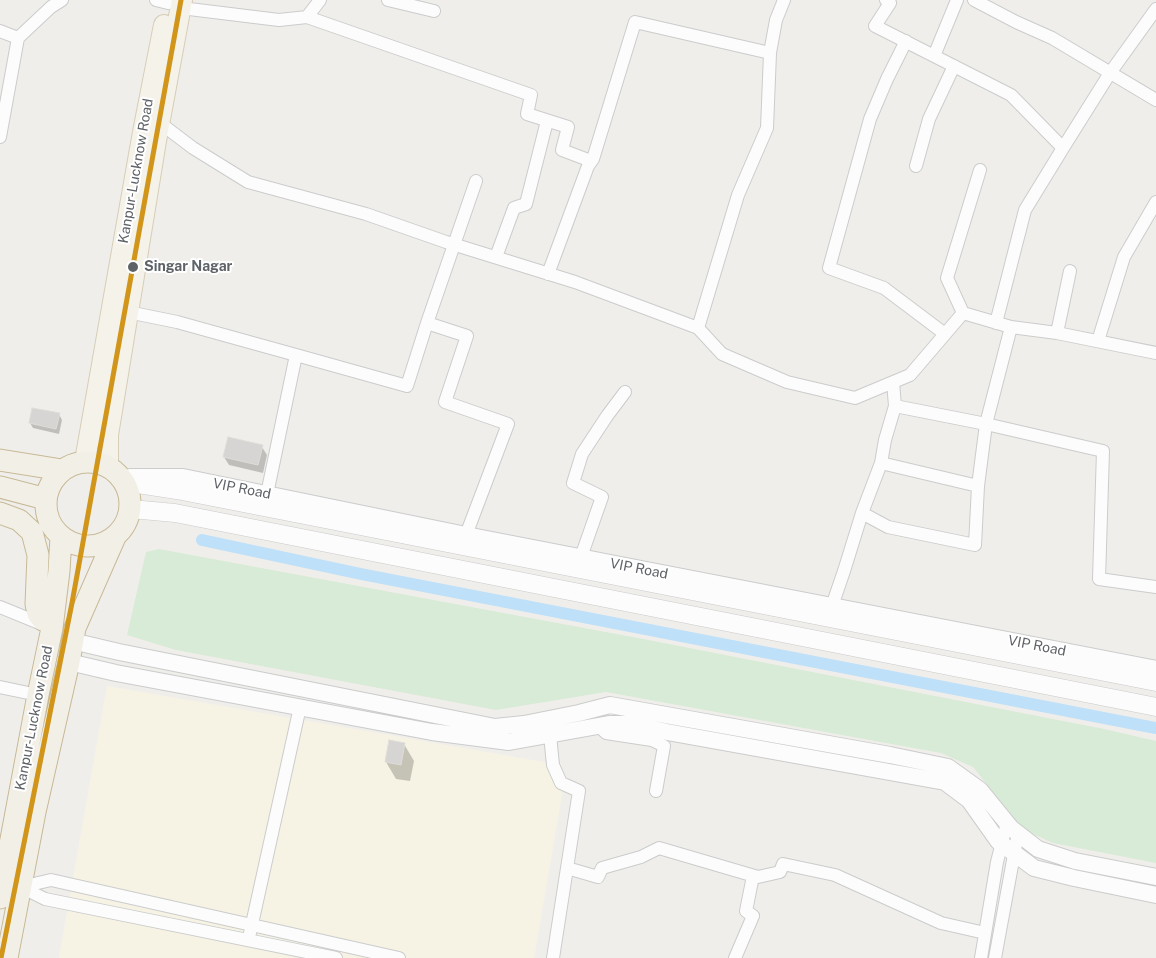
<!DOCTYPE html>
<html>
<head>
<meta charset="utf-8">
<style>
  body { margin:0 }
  canvas { display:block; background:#efeeea }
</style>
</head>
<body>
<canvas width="1156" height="958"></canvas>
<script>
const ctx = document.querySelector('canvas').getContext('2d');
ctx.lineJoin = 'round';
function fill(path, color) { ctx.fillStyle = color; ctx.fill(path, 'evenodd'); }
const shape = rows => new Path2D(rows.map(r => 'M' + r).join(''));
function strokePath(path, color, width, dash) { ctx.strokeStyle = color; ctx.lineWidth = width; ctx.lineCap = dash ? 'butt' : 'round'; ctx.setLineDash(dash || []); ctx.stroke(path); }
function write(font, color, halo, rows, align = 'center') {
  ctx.font = font + ' "Public Sans",sans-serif'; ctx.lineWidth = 4; ctx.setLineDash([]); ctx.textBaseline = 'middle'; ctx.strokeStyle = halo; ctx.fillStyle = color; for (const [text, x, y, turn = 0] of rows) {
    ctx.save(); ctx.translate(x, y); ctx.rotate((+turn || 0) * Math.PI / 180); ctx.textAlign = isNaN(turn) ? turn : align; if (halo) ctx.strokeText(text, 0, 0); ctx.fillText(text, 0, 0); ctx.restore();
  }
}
const commercial = shape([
  [107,686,544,762,565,777,534,958,59,958]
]);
const green = shape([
  [159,549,638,638,1104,729,1156,741,1156,863,1053,843,1024,830,973,767,941,753,606,692,496,710,176,650,127,635,146,552]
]);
const shadow = shape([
  [59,414,62,420,59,434,33,428,30,423],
  [262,447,267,455,263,473,229,465,224,457],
  [404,744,414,761,410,781,396,779,386,762]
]);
const canal = shape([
  [202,540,361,574,1156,728]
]);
const building = shape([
  [32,408,60,413,56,429,29,423,32,408],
  [228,437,263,445,258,465,223,457,228,437],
  [389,740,405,743,401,765,385,762,389,740]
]);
const minor = shape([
  [156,0,168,3],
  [388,0,434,11],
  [886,0,890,3,875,26,1011,95,1063,148,1025,210,996,323],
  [974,0,1016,22,1052,38,1156,100],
  [181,8,279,20,307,17,320,0],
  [307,17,531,95,527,114,568,127,562,150,591,161],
  [0,31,18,38],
  [906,41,887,79,870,119,829,268,884,288,945,334],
  [934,56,957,0],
  [160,123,193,148,248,182,366,214,446,242,575,282,698,328,738,195,767,128,770,53,776,20,784,0],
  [0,137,18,38,51,7,62,0],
  [1063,148,1110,73,1156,9],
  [916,166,929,119,954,66],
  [496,257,514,208,526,204,547,121],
  [548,274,588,166,593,159,635,22,770,53],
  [128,312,177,322,296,355],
  [963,313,947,278,980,170],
  [1011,327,986,424,1103,451,1099,579,1156,587],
  [698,328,722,354,787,382,855,398,910,375,963,313,1011,327,1057,333,1156,353],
  [1057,333,1070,271],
  [1098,341,1124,257,1156,202],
  [893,382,895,406,986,424,978,486,881,463,885,440,895,406],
  [267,494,296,355,407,386,427,323],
  [862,513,888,527,975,545,978,486],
  [466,535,508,424,445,402,467,336,427,323,476,181],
  [581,557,602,497,573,483,582,454,607,416,625,392],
  [832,606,844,571,862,513,881,463],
  [0,607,44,625],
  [0,687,38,695],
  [599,726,606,733,652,740,664,746,656,791],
  [550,735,553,765,561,783,579,791,553,958],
  [567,868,598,877,602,868,641,857,659,848,758,877,780,872,783,864,835,875,941,923,985,933],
  [21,887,51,880,399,958],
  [21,887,45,899,336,958],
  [250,933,300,707],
  [735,958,753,916,746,911,753,876],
  [981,958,997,862,1007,823],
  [995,958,1018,833]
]);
const tertiary = shape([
  [130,477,183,477,466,535,1156,669],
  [72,641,119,652,495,727,524,724,579,713,610,705,890,755,948,767,980,790,1011,828,1038,849,1075,861,1156,877],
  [69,662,116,673,432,732,509,742,609,724,630,724,667,732,945,782,969,800,998,841,1034,868,1074,878,1156,895]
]);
const secondary = shape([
  [125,482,177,490,1156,682],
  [131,509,175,513,1156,707]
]);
const primary = shape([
  [85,461,143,132,164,25],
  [108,467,108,435,156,141,182,0]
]);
const trunk = shape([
  [0,460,62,470],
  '46 504a42 42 0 1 1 84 0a42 42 0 1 1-84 0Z',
  [0,487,46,499],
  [0,513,19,520,32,532,38,555,36,604,38,614,43,620,52,624],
  [0,898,38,695,52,628,59,571,61,537],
  [7,958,35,812,69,662,75,628,115,537]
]);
const metro1 = shape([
  [1,958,72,603,181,0]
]);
const markers = [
  [133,267,6,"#5f6368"]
];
const streetNames = [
  ["Kanpur-Lucknow Road",136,171,-80],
  ["VIP Road",242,489,11],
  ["VIP Road",639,569,11],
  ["VIP Road",1037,646,11],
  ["Kanpur-Lucknow Road",34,718,-79]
];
const stopNames = [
  ["Singar Nagar",144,267]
];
fill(commercial, '#f7f3e4');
fill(green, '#d8ebd6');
fill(shadow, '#0003');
strokePath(canal, '#bfe0f9', 12);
fill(building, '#d6d5d3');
strokePath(building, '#deddd9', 1);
strokePath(minor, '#cbcccc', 14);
strokePath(tertiary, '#cbcccc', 18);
strokePath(secondary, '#cacacb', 19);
strokePath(primary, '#d7ceb8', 22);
strokePath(trunk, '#c8b996', 23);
strokePath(minor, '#fdfcfc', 12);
strokePath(tertiary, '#fdfcfc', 16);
strokePath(secondary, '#fdfcfc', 18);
strokePath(primary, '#f4f2e9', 20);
strokePath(trunk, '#f2f0e6', 21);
strokePath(metro1, '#d1951a', 5);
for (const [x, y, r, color] of markers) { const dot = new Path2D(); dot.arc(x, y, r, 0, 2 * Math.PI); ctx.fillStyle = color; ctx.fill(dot); strokePath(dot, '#fff', 2); }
write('14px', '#5f6368', '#fff', streetNames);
write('bold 14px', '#5f6368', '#fff', stopNames, 'left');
</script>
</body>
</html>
